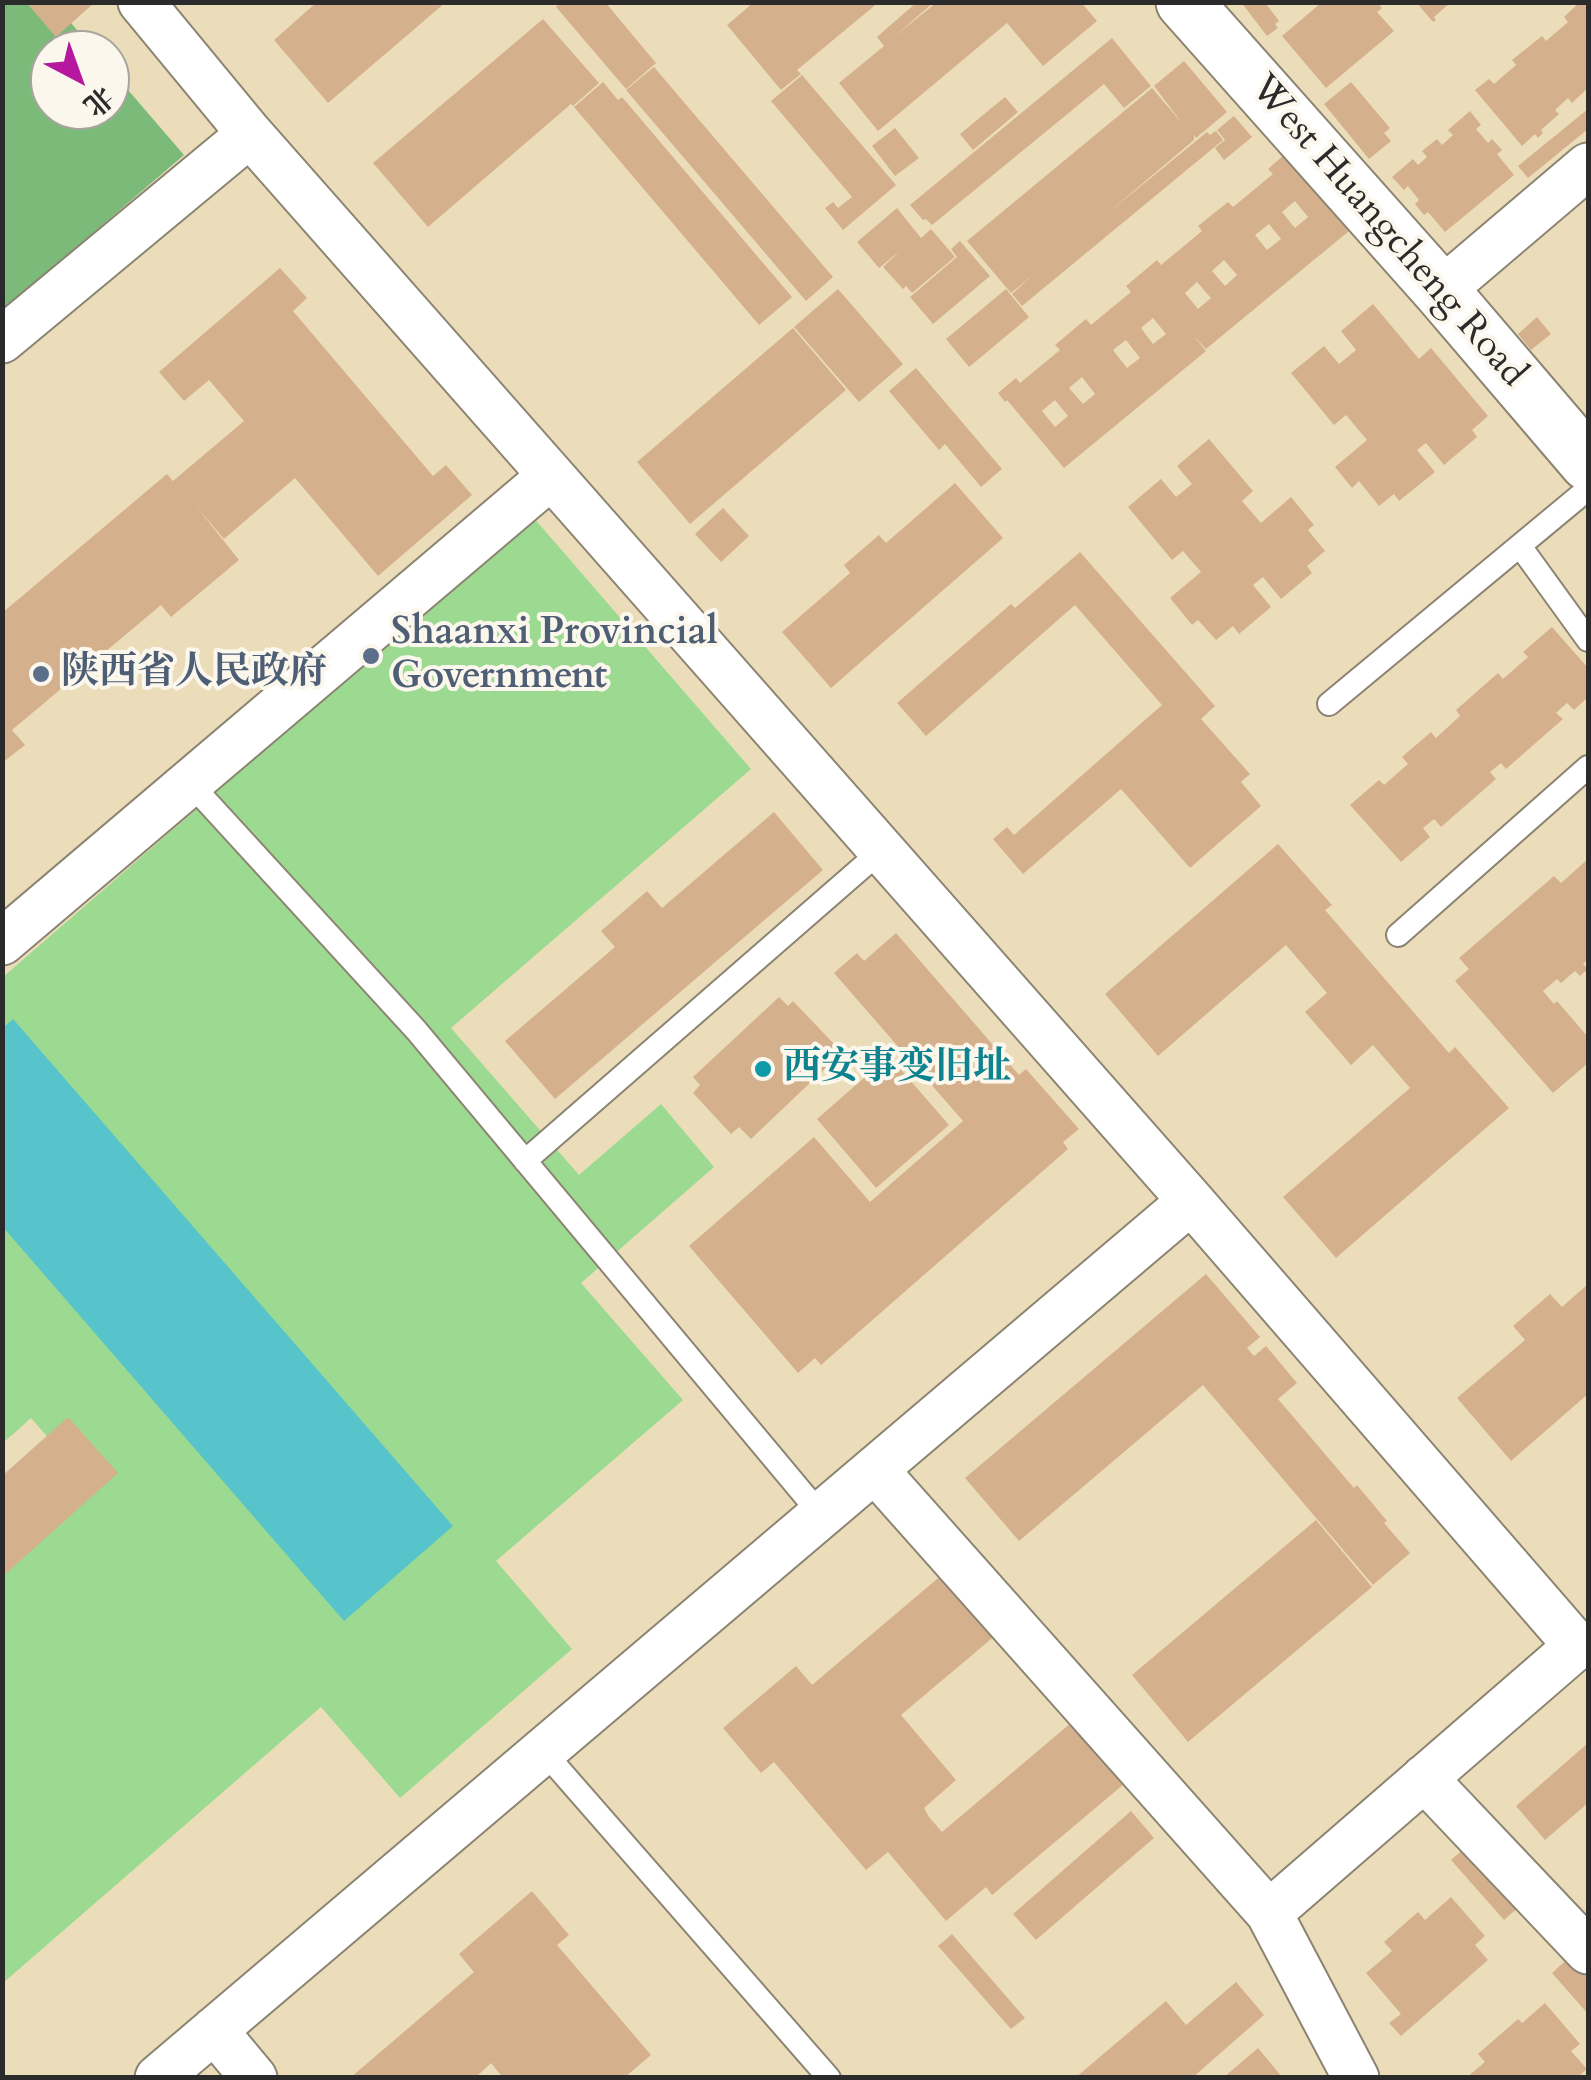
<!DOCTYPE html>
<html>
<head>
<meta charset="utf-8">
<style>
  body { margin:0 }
  #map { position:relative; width:1591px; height:2080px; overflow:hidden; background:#ecddba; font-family:Cardo,"Noto Serif SC",serif }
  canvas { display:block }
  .frame { position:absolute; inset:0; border:5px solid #2b2b2b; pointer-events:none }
  .north { position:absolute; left:30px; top:30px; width:100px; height:100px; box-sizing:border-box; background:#fbf7ec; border:2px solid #a8a59f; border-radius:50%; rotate:139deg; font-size:28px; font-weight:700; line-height:40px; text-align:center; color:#2b2b2b }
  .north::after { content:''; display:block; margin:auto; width:35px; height:45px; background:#b5179e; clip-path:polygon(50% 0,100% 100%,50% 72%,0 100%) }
</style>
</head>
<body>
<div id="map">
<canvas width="1591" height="2080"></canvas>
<div class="frame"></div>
<div class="north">北</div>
</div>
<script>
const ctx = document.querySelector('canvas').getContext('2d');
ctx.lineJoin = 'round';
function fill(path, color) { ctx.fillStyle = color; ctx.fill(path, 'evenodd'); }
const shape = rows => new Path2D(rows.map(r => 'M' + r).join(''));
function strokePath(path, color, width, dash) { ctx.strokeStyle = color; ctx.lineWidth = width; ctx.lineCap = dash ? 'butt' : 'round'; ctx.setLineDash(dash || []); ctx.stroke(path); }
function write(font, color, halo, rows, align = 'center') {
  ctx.font = font + ' Cardo,"Noto Serif SC",serif'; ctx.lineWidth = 8; ctx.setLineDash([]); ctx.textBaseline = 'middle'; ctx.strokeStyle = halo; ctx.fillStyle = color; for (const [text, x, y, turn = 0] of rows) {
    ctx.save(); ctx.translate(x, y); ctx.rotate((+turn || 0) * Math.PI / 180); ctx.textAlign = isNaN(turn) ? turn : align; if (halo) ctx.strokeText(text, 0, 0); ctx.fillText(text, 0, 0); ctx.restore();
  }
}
const green = shape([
  [533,517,751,769,451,1028,579,1175,661,1104,714,1167,581,1283,683,1400,496,1561,572,1649,400,1798,321,1707,3,1983,2,1555,86,1481,31,1418,3,1443,3,977]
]);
const forest = shape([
  [3,3,54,3,94,50,50,50,50,110,110,110,110,69,184,155,3,310]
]);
const water = shape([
  [13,1019,453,1526,344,1621,3,1227,3,1028]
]);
const building = shape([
  [26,2,95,2,56,37],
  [317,2,446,2,328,103,274,40],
  [561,2,605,2,656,63,626,89,556,7],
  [754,2,879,2,797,70,801,74,781,90,727,25],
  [917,2,934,2,894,37,937,2,1081,2,1097,21,1043,66,1007,23,878,131,839,83,884,46,877,37],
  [1241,2,1270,2,1267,5,1279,21,1275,24,1278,28,1267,36],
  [1322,2,1377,2,1382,8,1377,12,1394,31,1326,88,1282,36],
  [1416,2,1451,2,1434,17,1436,20,1433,22],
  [1580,2,1588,2,1588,88,1572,103,1568,98,1555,110,1559,114,1541,130,1543,133,1538,138,1535,134,1522,146,1475,90,1489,79,1494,84,1516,65,1512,60,1542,36,1546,41,1568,22,1564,17],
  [543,19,599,83,573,106,571,104,428,227,373,163],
  [1112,38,1151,86,1124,108,1104,84,932,225,926,219,923,220,910,205],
  [1184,61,1227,112,1196,138,1194,135,1194,140,1103,217,1207,132,1210,135,1216,131,1223,140,1022,306,1012,294,1033,275,1011,293,967,241,1152,88,1182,123,1154,86],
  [654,67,833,277,806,301,626,90],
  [802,75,896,185,843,230,825,208,833,202,838,208,852,197,771,101],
  [603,82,618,100,622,97,792,297,759,325,574,107],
  [1351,82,1390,128,1384,133,1391,141,1369,159,1324,104],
  [1005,97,1018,112,973,150,960,134],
  [1588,109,1588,129,1528,178,1518,166],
  [1470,111,1481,125,1476,129,1488,143,1492,139,1502,150,1497,154,1514,175,1445,232,1428,212,1424,215,1415,204,1419,200,1408,186,1404,190,1392,177,1413,159,1418,165,1427,157,1422,151,1437,139,1442,145,1453,135,1448,130],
  [1234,116,1252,137,1224,160,1215,148,1225,140,1217,130],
  [895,128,919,158,895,176,872,146],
  [1285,154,1349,231,1206,349,1193,335,1206,351,1064,468,1007,400,1005,402,998,393,1016,378,1020,383,1060,350,1055,345,1086,319,1091,325,1131,292,1126,286,1157,260,1161,265,1202,231,1198,226,1228,202,1233,207,1273,174,1268,169],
  [1295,201,1308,217,1295,228,1282,212],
  [1269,224,1281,239,1267,250,1255,235],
  [1224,260,1237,275,1225,286,1212,271],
  [1197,282,1211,298,1198,309,1185,293],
  [1153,318,1166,334,1153,344,1141,328],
  [1126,340,1140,358,1127,368,1113,350],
  [1082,377,1095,394,1083,404,1069,388],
  [1055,400,1068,416,1055,427,1042,411],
  [897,208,921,238,931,229,955,257,912,293,906,286,903,289,883,267,900,251,879,268,857,242],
  [960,241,990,276,933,324,910,297,957,257,951,249],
  [280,268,307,298,293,311,433,476,446,465,472,495,378,576,295,478,224,539,195,505,239,560,171,617,161,605,12,730,25,745,2,763,2,613,167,474,173,481,244,421,209,380,184,401,159,372],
  [838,289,903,364,859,402,794,327],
  [1006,289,1029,317,969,367,946,339],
  [1373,304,1419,359,1431,348,1488,416,1472,430,1477,437,1444,465,1426,443,1417,450,1435,472,1399,501,1394,494,1379,506,1359,481,1352,488,1335,467,1367,440,1346,415,1334,425,1291,373,1324,346,1339,364,1356,350,1341,331],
  [1537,317,1551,334,1531,350,1518,334],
  [793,328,846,390,690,524,637,462],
  [916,368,1002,469,981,487,945,444,939,450,889,391],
  [1209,439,1253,491,1242,501,1261,523,1291,497,1314,525,1308,530,1325,551,1307,566,1312,573,1281,599,1263,577,1253,585,1271,607,1239,634,1233,626,1216,640,1198,620,1192,625,1170,598,1201,572,1183,551,1172,560,1128,507,1161,479,1176,497,1192,484,1177,466],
  [955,483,1003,538,831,688,782,632,850,573,844,565,879,535,886,543],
  [723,508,749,536,721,562,695,534],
  [1080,552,1215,706,1201,719,1250,774,1241,782,1261,806,1190,868,1121,789,1023,874,993,839,1007,827,1014,835,1162,705,1075,605,926,736,897,703,1011,604,1015,608],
  [1552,627,1588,668,1588,697,1574,710,1567,703,1556,713,1563,719,1506,769,1501,763,1490,772,1496,779,1441,827,1434,819,1423,828,1430,837,1401,862,1350,805,1379,780,1384,785,1408,764,1402,757,1431,732,1436,738,1460,716,1456,710,1498,673,1503,679,1528,657,1523,652],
  [774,812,823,870,555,1099,505,1041,615,947,601,931,647,891,662,908],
  [1278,844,1332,905,1325,910,1449,1053,1455,1047,1509,1108,1336,1258,1283,1197,1410,1088,1373,1045,1351,1065,1305,1012,1327,993,1286,945,1158,1056,1105,994],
  [1588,859,1588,959,1583,964,1588,969,1580,976,1575,971,1561,983,1557,979,1543,991,1554,1004,1557,1001,1588,1037,1588,1063,1553,1093,1455,981,1469,969,1459,958,1554,876,1561,883],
  [896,933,1019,1075,1026,1069,1079,1129,1063,1142,1068,1149,821,1365,815,1358,798,1373,689,1246,814,1137,870,1202,963,1121,834,973,857,953,864,961],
  [779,997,788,1006,793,1001,836,1046,827,1055,833,1061,751,1139,739,1127,731,1134,693,1093,700,1085,693,1077],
  [889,1056,949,1125,876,1188,817,1119],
  [1206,1274,1260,1337,1247,1348,1254,1356,1266,1346,1297,1383,1278,1399,1354,1488,1357,1485,1387,1521,1384,1523,1410,1553,1373,1585,1203,1385,1019,1541,965,1478],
  [1588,1284,1588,1394,1511,1461,1457,1398,1525,1340,1513,1326,1550,1294,1562,1307],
  [68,1417,118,1473,2,1577,2,1476],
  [1316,1520,1372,1587,1188,1742,1132,1675],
  [951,1567,1003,1629,901,1715,956,1780,924,1808,929,1817,942,1832,1078,1717,1130,1779,992,1895,986,1887,946,1921,888,1852,866,1870,774,1762,761,1773,723,1728,796,1666,812,1685],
  [1588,1743,1588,1803,1545,1840,1516,1806],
  [1131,1811,1154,1838,1036,1940,1013,1914],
  [1481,1834,1527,1900,1504,1920,1451,1860],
  [532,1891,569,1935,557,1945,651,2055,624,2078,503,2078,491,2063,475,2078,350,2078,474,1972,459,1954],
  [1451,1897,1485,1936,1475,1945,1488,1960,1401,2036,1389,2023,1401,2014,1366,1973,1392,1951,1384,1942,1418,1912,1425,1920],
  [952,1934,1025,2018,1011,2029,938,1946],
  [1573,1954,1588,1972,1588,2014,1552,1973],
  [1236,1982,1264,2015,1192,2078,1075,2078,1166,2001,1186,2025],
  [1545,2003,1580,2044,1571,2051,1587,2069,1577,2078,1466,2078,1485,2062,1478,2054,1518,2019,1522,2023],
  [1258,2048,1283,2078,1223,2078]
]);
const lane = shape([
  [1520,546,1588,640],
  [1329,704,1588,489],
  [189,782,416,1030,821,1515],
  [1398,935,1588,767],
  [525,1161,882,850],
  [544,1752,829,2078]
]);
const street = shape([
  [141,2,250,134,1191,1201,1577,1646,1269,1913],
  [1441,291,1588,166],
  [2,340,250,134],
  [2,942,551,476],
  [875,1470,1269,1913,1356,2078],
  [1424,1778,1588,1951],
  [214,2030,254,2078],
  [158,2078,1191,1201]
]);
const secondary = shape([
  [1184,2,1441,291,1588,463]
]);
const markers = [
  [371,656,10,"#5c6f8a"],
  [41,674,10,"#5c6f8a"],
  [763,1069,10,"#0f9aa8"]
];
const streetNames = [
  ["West Huangcheng Road",1387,232,49]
];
const serviceNames = [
  ["Shaanxi Provincial",391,634],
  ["Government",391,678],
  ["陕西省人民政府",61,674]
];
const cultureNames = [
  ["西安事变旧址",783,1069]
];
fill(green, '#9bda90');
fill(forest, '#7cba7a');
fill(water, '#57c4cc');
fill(building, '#d5b08d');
strokePath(lane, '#8c8472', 26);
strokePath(street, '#8c8472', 49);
strokePath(secondary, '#8c8472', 59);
strokePath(lane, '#fff', 22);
strokePath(street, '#fff', 45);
strokePath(secondary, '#fff', 55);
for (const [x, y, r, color] of markers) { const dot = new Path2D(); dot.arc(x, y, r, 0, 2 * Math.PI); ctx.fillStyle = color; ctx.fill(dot); strokePath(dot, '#fbf7ec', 4); }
write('38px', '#2b2b2b', '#fbf7ec', streetNames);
write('bold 38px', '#4e5e75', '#fbf7ec', serviceNames, 'left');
write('bold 38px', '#0d838f', '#fbf7ec', cultureNames, 'left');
</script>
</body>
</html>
